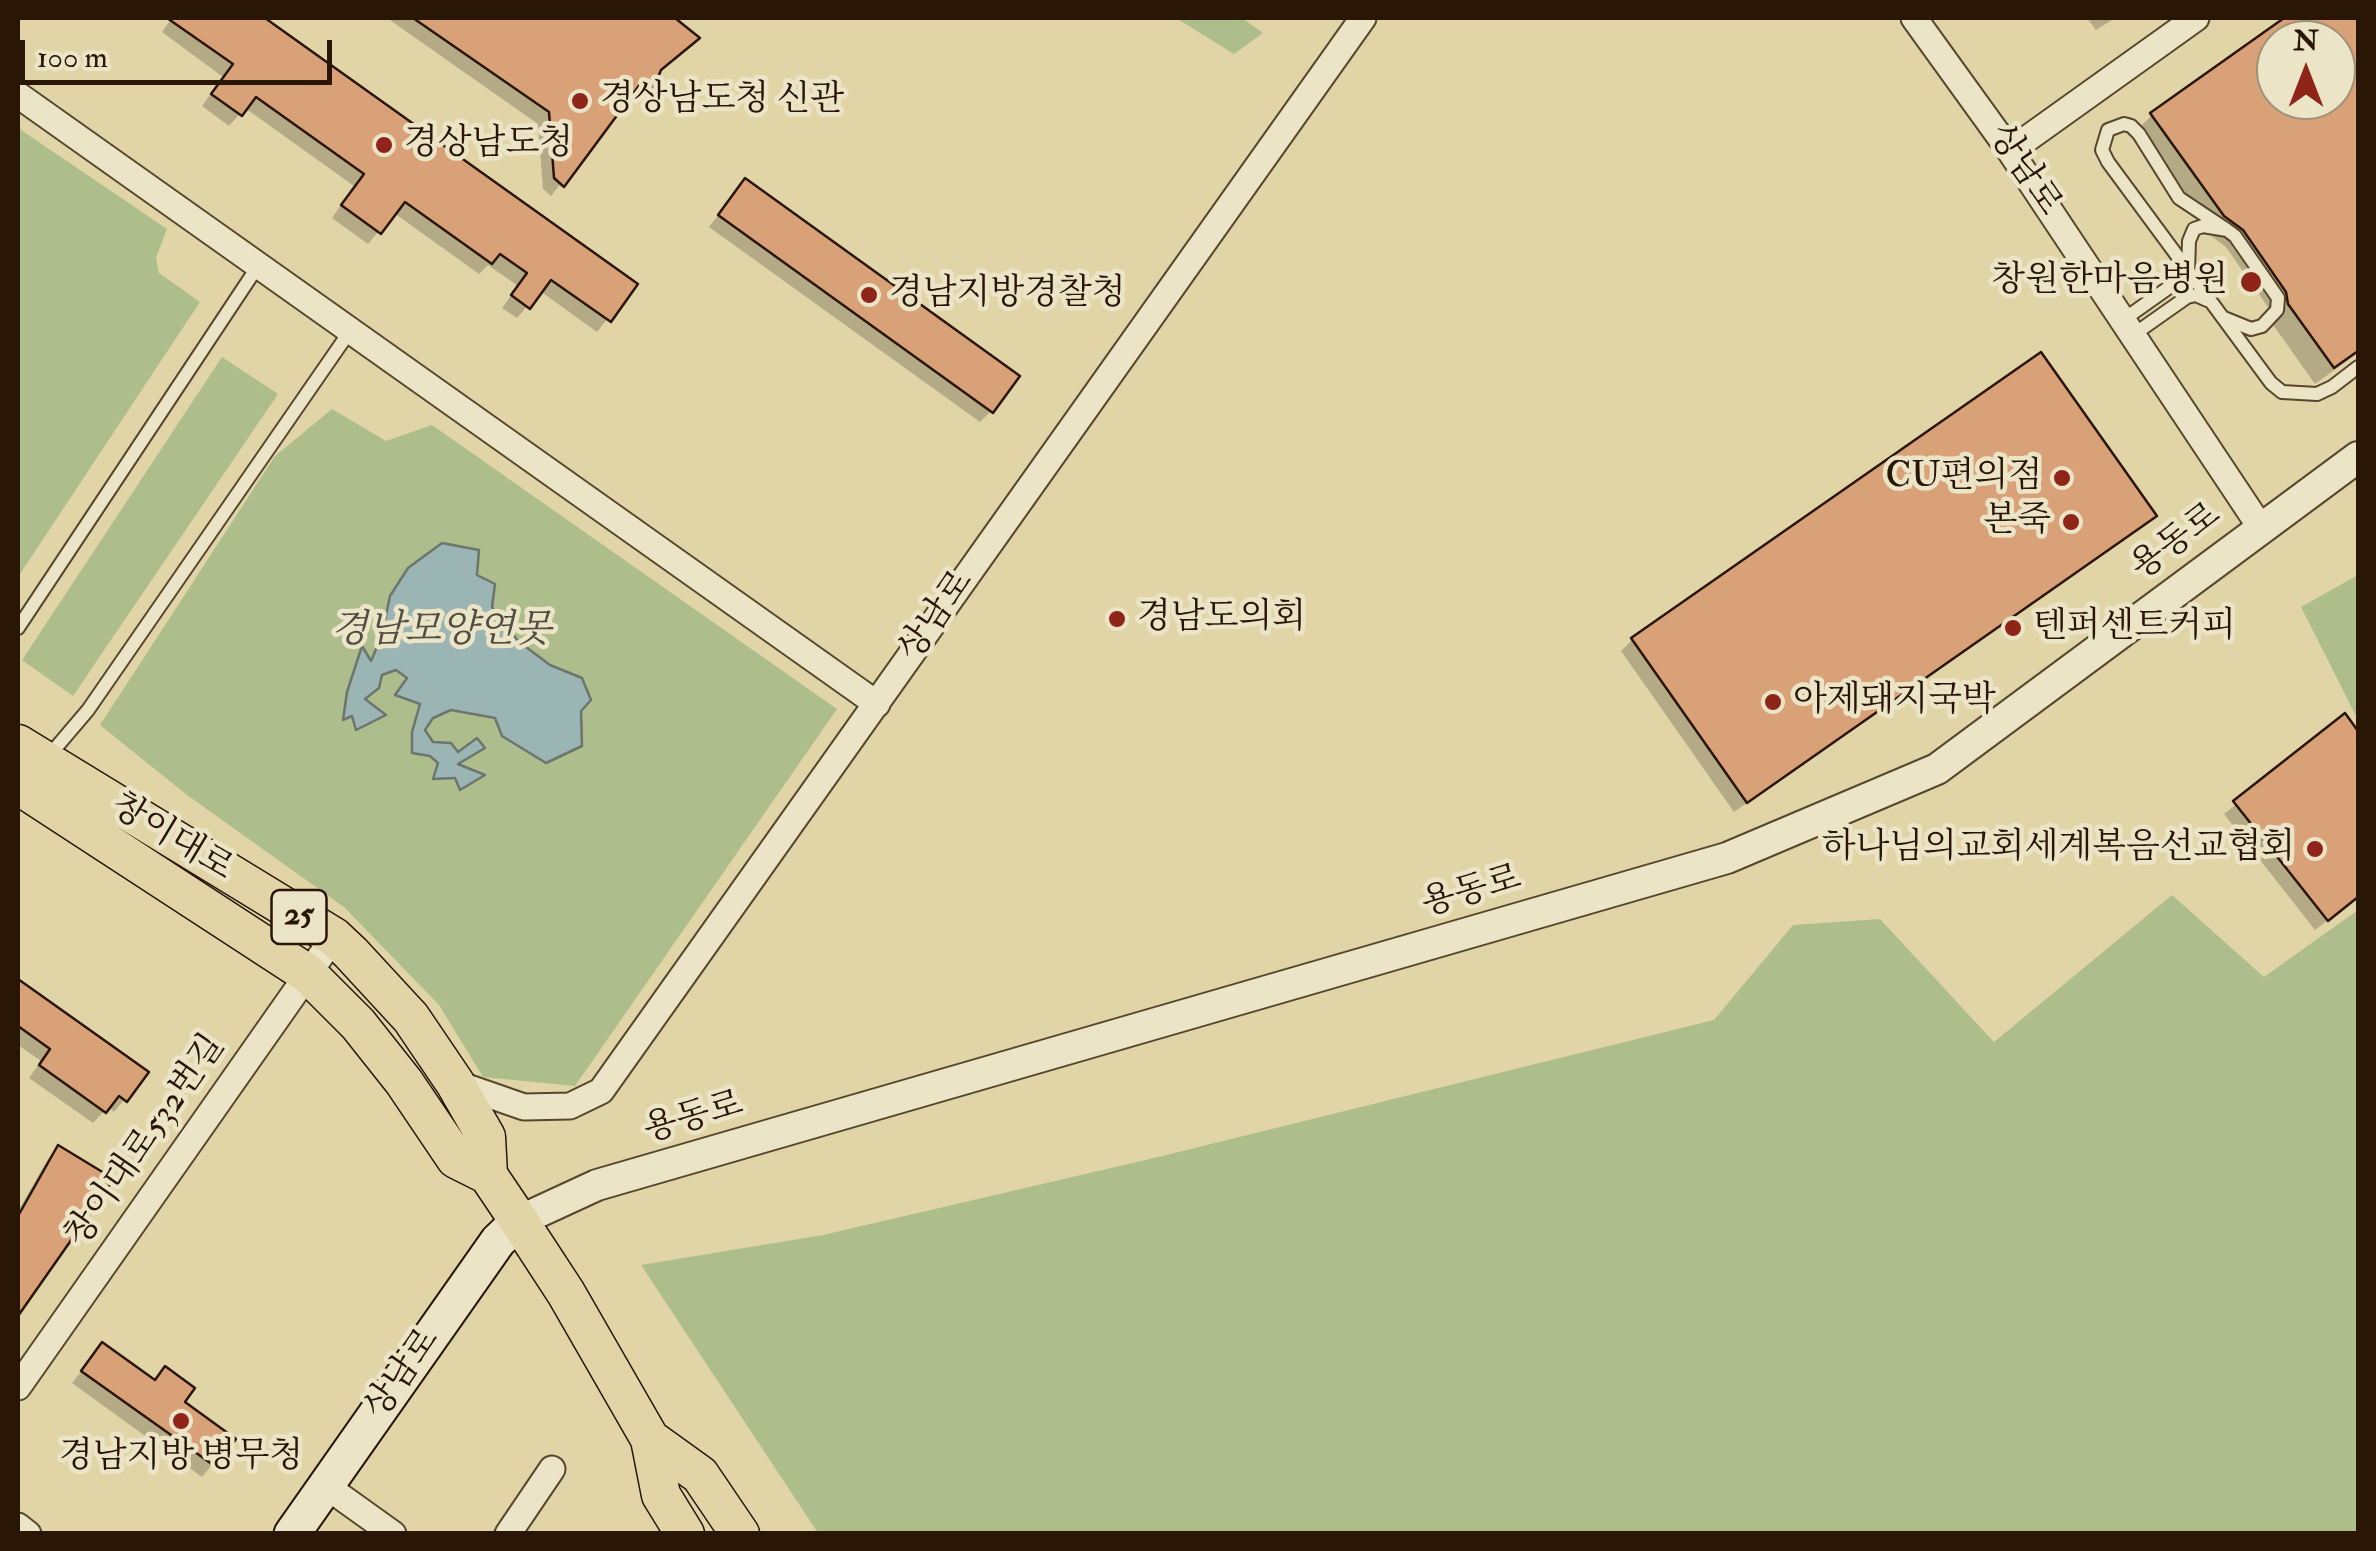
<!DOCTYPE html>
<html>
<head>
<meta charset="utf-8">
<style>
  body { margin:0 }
  #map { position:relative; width:2376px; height:1551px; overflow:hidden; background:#e1d5a8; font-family:"IM FELL Double Pica",serif }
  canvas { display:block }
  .frame { position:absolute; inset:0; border:20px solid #291605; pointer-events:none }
  .north { position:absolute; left:2256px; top:20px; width:100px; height:100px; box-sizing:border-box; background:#ece4c6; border:2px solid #9e9279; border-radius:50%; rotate:0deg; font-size:28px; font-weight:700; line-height:40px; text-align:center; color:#291605 }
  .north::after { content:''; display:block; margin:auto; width:35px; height:45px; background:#8f2418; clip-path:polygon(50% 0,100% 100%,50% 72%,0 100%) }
  .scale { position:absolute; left:20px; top:40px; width:312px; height:45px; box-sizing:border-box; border:5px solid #291605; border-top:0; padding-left:12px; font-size:30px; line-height:35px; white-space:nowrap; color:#291605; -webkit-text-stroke:8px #ece4c6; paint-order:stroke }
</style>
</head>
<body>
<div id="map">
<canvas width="2376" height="1551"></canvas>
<div class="frame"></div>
<div class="north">N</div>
<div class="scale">100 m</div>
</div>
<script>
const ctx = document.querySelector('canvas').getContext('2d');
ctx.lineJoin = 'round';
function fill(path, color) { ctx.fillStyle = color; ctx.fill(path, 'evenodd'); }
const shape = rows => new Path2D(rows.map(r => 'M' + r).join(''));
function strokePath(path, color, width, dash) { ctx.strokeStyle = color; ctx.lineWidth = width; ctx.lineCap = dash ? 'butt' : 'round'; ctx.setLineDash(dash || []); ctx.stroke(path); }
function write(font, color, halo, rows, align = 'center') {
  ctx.font = font + ' "IM FELL Double Pica","Noto Serif KR",serif'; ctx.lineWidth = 9; ctx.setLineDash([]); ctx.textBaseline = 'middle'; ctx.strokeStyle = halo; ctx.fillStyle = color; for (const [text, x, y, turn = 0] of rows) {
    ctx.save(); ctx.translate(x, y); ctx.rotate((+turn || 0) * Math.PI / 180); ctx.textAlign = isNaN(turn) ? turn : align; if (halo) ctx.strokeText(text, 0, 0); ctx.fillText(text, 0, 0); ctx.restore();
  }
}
const green = shape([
  [1176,18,1242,18,1263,33,1234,54],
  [18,128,167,229,156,258,159,273,200,302,18,577],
  [222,357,278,394,73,696,22,660],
  [332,409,386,441,432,425,837,709,575,1086,483,1077,439,1005,344,907,187,795,100,725,275,456],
  [2358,575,2358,720,2301,607],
  [2172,895,2264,977,2358,910,2358,1533,818,1533,641,1265,823,1235,1154,1158,1714,1020,1793,925,1880,919,1994,1042]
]);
const water = shape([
  [442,543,479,550,477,575,495,584,492,607,518,641,550,665,582,678,591,700,581,711,582,746,546,763,502,736,495,718,451,710,433,718,425,730,433,742,451,743,458,752,477,738,485,748,458,764,485,775,460,790,455,778,433,779,438,763,430,756,412,753,412,732,420,704,395,695,407,678,396,670,382,675,379,688,365,699,386,715,356,730,352,716,343,720,347,692,362,646,371,661,382,635,390,596,408,568,442,543]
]);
const shadow = shape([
  [172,18,261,18,635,284,597,332,540,291,517,318,502,308,518,286,488,265,479,274,394,213,368,244,332,218,354,186,245,108,229,126,202,106,223,77,162,32],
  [387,18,671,18,696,39,658,72,651,88,639,99,630,94,551,196,543,189,538,124],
  [2087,18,2115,18,2096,30],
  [2289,18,2358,18,2358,353,2315,384,2271,322,2270,310,2226,247,2207,233,2135,132,2152,115],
  [2276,40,2336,40,2336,100,2276,100],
  [745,181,991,411,980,422,709,227],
  [2154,516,2143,527,1734,812,1621,651,1632,640],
  [2344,717,2358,735,2358,897,2315,930,2224,814],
  [18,981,146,1073,114,1112,108,1107,93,1123,29,1078,41,1061,18,1045],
  [59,1148,110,1180,18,1311,18,1211,48,1159],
  [103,1345,153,1381,165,1369,181,1403,232,1440,202,1477,72,1383]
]);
const building = shape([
  [167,18,265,18,638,284,611,322,551,280,530,309,511,295,527,273,500,254,492,264,405,202,381,234,341,205,364,174,256,97,242,116,211,94,233,64,167,18],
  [413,18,675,18,700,38,661,70,653,90,641,83,564,187,554,178,549,112,413,18],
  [2284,18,2358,18,2358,351,2334,368,2288,304,2286,292,2243,230,2224,216,2150,113,2284,18],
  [2276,40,2336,40,2336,100,2276,100,2276,40],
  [745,178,1020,376,993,413,718,215,745,178],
  [2041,352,2157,516,1747,803,1631,638,2041,352],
  [2345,713,2358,731,2358,897,2328,921,2233,801,2345,713],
  [18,979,149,1072,127,1102,119,1096,106,1113,39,1065,50,1049,18,1026,18,979],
  [58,1145,114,1179,18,1316,18,1216,58,1145],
  [102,1342,155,1380,165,1366,195,1388,185,1402,236,1439,216,1467,81,1371,102,1342]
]);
const service = shape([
  [2227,230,2179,198,2139,134,2131,126,2124,124,2108,130,2102,150,2108,162,2271,383,2282,392,2317,394,2332,387,2358,367],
  [2123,320,2185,276,2188,272,2189,241,2194,229,2203,226,2227,230,2235,236,2278,298,2277,310,2262,326,2251,329,2224,318],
  [2133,335,2187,297,2196,295,2207,300],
  [18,628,258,266],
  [48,757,88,710,350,331]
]);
const minor = shape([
  [1914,18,2010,151,2261,528],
  [18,95,877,704],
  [2010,151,2196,18],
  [455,1083,524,1107,570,1106,601,1091,1363,18],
  [18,1387,334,937],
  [326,1486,393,1534],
  [18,1526,28,1534],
  [508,1534,552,1469]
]);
const tertiary = shape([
  [519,1221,597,1185,1727,858,1937,769,2358,457]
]);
const secondary = shape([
  [292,1534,498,1241,519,1221]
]);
const primary = shape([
  [18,744,334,937,351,953,411,1018,455,1083,486,1137,488,1175],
  [18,785,308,974,358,1024,404,1082,456,1159,488,1175,519,1221,566,1293,650,1439,661,1495,685,1534],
  [650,1439,700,1475,740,1534]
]);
const markers = [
  [580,101,10,"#8f2418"],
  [384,145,10,"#8f2418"],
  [2251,282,12,"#8f2418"],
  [869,295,10,"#8f2418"],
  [2062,478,10,"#8f2418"],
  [2071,522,10,"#8f2418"],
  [1117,619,10,"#8f2418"],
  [2013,628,10,"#8f2418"],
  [1773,702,10,"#8f2418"],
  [2315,849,10,"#8f2418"],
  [181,1421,10,"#8f2418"]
];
const shields = [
  [299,917,55]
];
const shieldNames = [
  ["25",299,917]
];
const poiNames = [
  ["경상남도청 신관",600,101],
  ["경상남도청",404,145],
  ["창원한마음병원",2228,282,"right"],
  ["경남지방경찰청",889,295],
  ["CU편의점",2042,478,"right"],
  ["본죽",2051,522,"right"],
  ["경남도의회",1137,619],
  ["텐퍼센트커피",2033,628],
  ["아제돼지국박",1793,702],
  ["하나님의교회세계복음선교협회",2295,849,"right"],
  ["경남지방 병무청",181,1458,"center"]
];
const streetNames = [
  ["상남로",2023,171,56],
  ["용동로",2177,543,-37],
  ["상남로",938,617,-55],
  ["창이대로",171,839,31],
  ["용동로",1472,893,-16],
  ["용동로",694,1119,-16],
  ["창이대로532번길",147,1142,-55],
  ["상남로",404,1375,-55]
];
const waterNames = [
  ["경남모양연못",441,633]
];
fill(green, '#adbe8c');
fill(water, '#9bb5b5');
strokePath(water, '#6d756f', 2.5);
fill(shadow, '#0003');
fill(building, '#d9a177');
strokePath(building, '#291605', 2.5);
strokePath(service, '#57462e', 16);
strokePath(minor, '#57462e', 29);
strokePath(tertiary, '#57462e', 34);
strokePath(secondary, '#291605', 39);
strokePath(primary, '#291605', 41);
strokePath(service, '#ece4c6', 12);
strokePath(minor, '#ece4c6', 25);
strokePath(tertiary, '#ece4c6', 30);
strokePath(secondary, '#ece4c6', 35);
strokePath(primary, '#e1d5a8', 38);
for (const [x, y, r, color] of markers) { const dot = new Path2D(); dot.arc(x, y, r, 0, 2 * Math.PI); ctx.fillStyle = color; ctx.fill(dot); strokePath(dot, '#ece4c6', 4); }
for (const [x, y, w] of shields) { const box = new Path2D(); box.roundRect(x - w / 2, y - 27, w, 54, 8); ctx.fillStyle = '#ece4c6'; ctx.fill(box); strokePath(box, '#291605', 2.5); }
write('bold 32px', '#291605', null, shieldNames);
write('35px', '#291605', '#ece4c6', poiNames, 'left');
write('35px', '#291605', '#ece4c6', streetNames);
write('italic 38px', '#514e43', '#ece4c6', waterNames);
</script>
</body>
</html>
